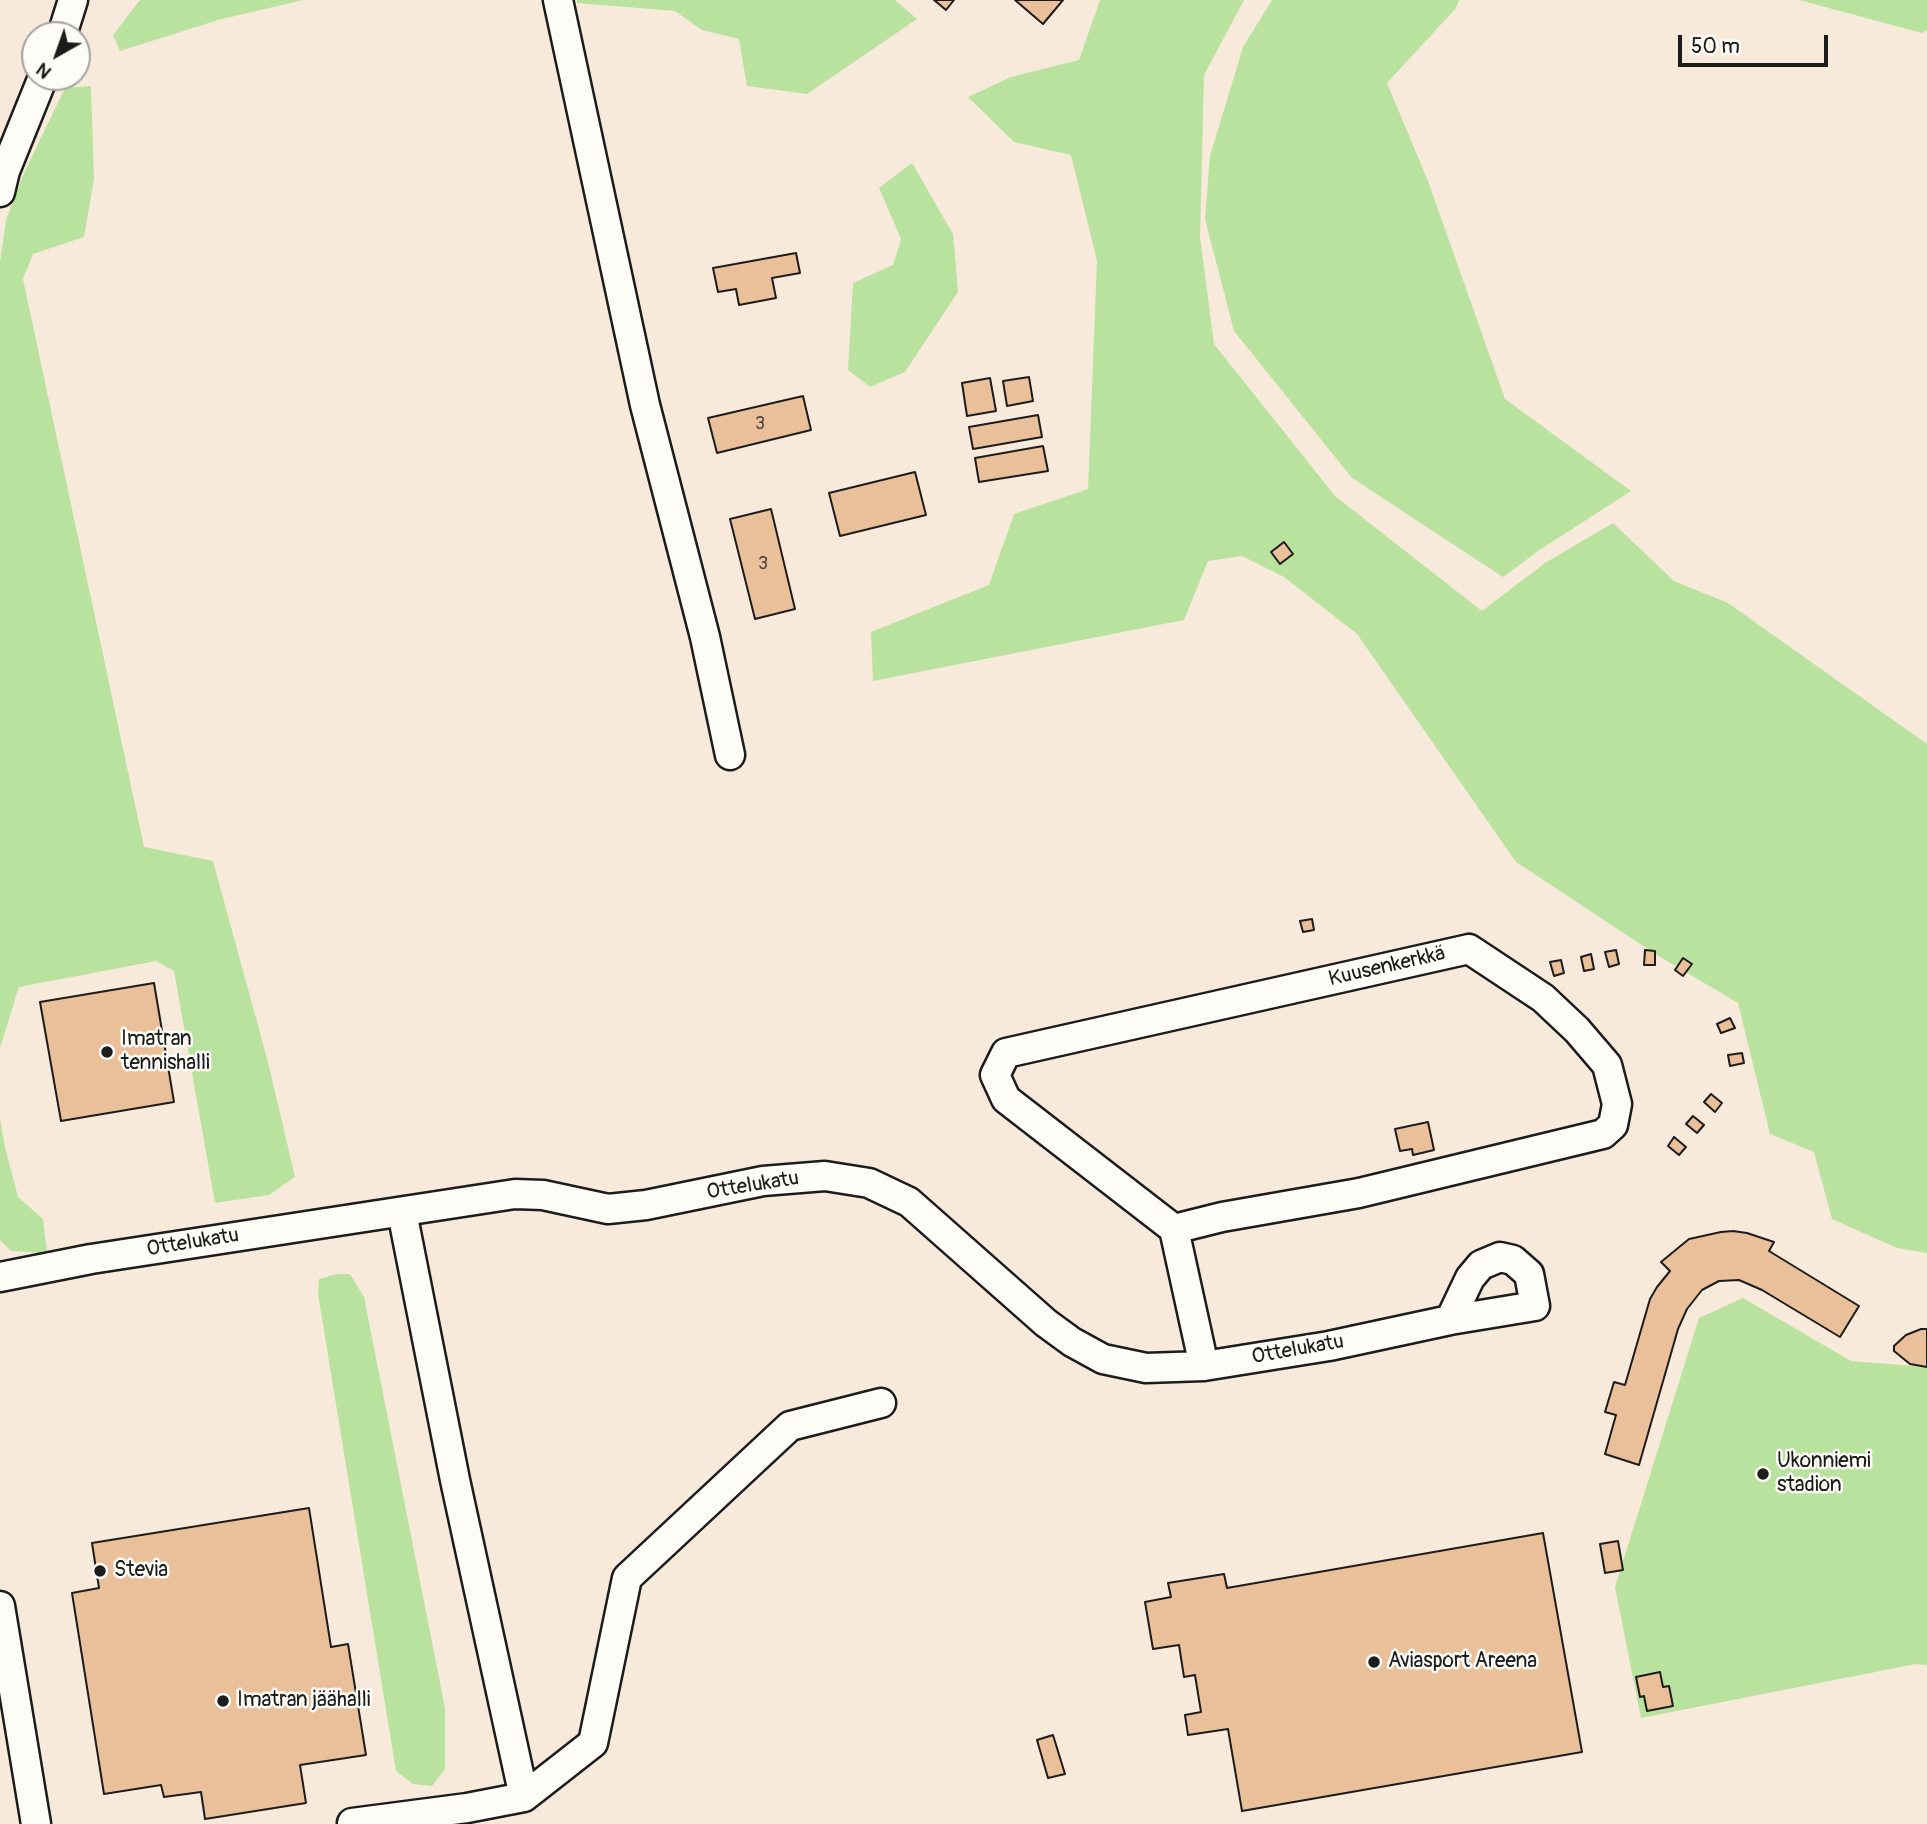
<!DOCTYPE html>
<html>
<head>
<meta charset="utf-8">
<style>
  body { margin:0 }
  #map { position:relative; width:1927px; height:1824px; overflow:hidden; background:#f7eadb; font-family:Pangolin,sans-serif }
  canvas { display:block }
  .north { position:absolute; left:21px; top:21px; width:70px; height:70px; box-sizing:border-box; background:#fdfcf7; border:2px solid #a3a29f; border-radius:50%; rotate:220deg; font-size:19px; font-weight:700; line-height:28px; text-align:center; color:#1c1c1c }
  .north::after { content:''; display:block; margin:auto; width:24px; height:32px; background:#1c1c1c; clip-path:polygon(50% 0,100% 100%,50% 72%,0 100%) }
  .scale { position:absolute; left:1678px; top:35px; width:150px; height:32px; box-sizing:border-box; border:4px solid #1c1c1c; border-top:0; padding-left:9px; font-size:21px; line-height:24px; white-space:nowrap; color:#1c1c1c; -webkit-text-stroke:5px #fdfcf7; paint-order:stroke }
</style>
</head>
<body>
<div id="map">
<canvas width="1927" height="1824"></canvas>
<div class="north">N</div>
<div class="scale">50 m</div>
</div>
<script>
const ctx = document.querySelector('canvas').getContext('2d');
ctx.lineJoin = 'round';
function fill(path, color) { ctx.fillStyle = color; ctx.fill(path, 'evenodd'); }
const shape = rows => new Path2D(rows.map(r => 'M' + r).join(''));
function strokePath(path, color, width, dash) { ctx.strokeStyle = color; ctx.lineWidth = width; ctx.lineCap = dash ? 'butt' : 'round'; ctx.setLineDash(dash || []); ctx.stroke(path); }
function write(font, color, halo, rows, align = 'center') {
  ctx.font = font + ' Pangolin,sans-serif'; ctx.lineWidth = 5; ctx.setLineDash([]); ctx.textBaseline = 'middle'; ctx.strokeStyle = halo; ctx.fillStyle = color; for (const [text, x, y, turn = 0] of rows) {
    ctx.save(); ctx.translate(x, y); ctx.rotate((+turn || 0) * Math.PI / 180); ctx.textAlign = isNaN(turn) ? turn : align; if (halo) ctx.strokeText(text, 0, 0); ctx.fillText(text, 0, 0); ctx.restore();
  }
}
const green = shape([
  [140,0,303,0,218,20,120,51,113,35],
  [577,0,895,0,917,19,807,94,747,86,739,39,702,30,675,11,577,3],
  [1100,0,1244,0,1204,75,1200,237,1214,344,1335,496,1482,611,1545,563,1613,523,1674,581,1728,603,1927,744,1927,1253,1897,1248,1832,1219,1814,1152,1770,1134,1738,1003,1657,955,1516,862,1357,634,1284,577,1242,556,1208,561,1184,620,873,681,871,632,989,585,1014,514,1088,489,1097,261,1071,155,1014,142,968,97,1011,77,1079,60],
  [1272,0,1459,0,1456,8,1387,83,1428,181,1505,399,1631,491,1541,549,1503,577,1352,478,1234,331,1205,219,1210,156,1243,47],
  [1799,0,1927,0,1927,30,1922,33],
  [91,86,94,179,84,237,33,254,23,279,144,847,213,861,268,1062,295,1177,269,1195,215,1203,174,971,156,961,19,987,0,1048,0,262,6,220,24,173,65,88],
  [912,163,953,234,958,292,905,372,870,387,848,370,853,283,893,265,901,239,879,188],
  [0,1119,5,1147,18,1197,43,1219,47,1253,11,1251,0,1240],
  [337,1274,350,1274,364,1297,445,1708,445,1769,432,1786,413,1784,396,1771,318,1294,319,1279],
  [1743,1298,1851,1361,1927,1367,1927,1665,1916,1664,1641,1718,1615,1587,1699,1318]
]);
const building = shape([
  [934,0,954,0,946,10,934,0],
  [1015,0,1063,0,1043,24,1015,0],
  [796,253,800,273,772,278,776,298,739,305,736,289,718,292,713,268,796,253],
  [1029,377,1033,401,1007,406,1003,381,1029,377],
  [990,378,996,411,967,416,962,383,990,378],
  [803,396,811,430,717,453,708,418,803,396],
  [1038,415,1042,437,973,449,969,427,1038,415],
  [1043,446,1048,471,979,482,975,458,1043,446],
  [915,472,926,515,840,536,829,493,915,472],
  [771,509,795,609,755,619,730,519,771,509],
  [1284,542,1293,554,1280,564,1271,552,1284,542],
  [1312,919,1314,930,1303,932,1300,921,1312,919],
  [1616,950,1619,964,1609,967,1605,952,1616,950],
  [1645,950,1655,951,1655,965,1644,965,1645,950],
  [1591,954,1594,969,1584,971,1581,957,1591,954],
  [1683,958,1692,964,1683,976,1675,970,1683,958],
  [1561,960,1564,973,1554,976,1550,962,1561,960],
  [154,983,174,1102,61,1121,40,1002,154,983],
  [1730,1018,1735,1028,1721,1033,1717,1024,1730,1018],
  [1742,1053,1744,1063,1730,1066,1728,1055,1742,1053],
  [1711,1094,1722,1103,1715,1112,1704,1102,1711,1094],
  [1693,1116,1704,1125,1697,1133,1686,1124,1693,1116],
  [1428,1122,1434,1150,1413,1155,1412,1149,1400,1151,1395,1129,1428,1122],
  [1674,1137,1686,1147,1679,1155,1668,1146,1674,1137],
  [1733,1231,1747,1233,1774,1242,1769,1251,1859,1306,1840,1337,1762,1290,1739,1280,1719,1281,1702,1290,1687,1309,1678,1329,1639,1465,1605,1454,1616,1415,1605,1412,1614,1382,1625,1385,1650,1299,1657,1287,1670,1271,1661,1262,1689,1239,1721,1232,1733,1231],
  [1921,1329,1927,1329,1927,1367,1910,1364,1894,1351,1894,1346,1906,1335,1921,1329],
  [309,1508,331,1647,348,1644,366,1755,300,1765,306,1803,205,1819,201,1792,164,1797,161,1785,104,1794,72,1593,99,1588,92,1543,309,1508],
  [1543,1533,1582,1752,1242,1811,1228,1729,1188,1735,1185,1715,1201,1712,1195,1675,1184,1677,1179,1645,1153,1649,1145,1602,1171,1597,1168,1583,1224,1574,1227,1588,1543,1533],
  [1618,1541,1623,1570,1605,1573,1600,1544,1618,1541],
  [1660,1672,1663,1687,1669,1686,1673,1706,1647,1711,1644,1696,1640,1697,1636,1677,1660,1672],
  [1053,1735,1065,1774,1048,1778,1037,1740,1053,1735]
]);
const minor = shape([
  [558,0,645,405,705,637,730,755],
  [62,35,73,0],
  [0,192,5,171,43,77],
  [1469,949,1543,998,1577,1030,1607,1065,1617,1104,1613,1125,1603,1134,1359,1193,1222,1217,1174,1229,1006,1099,995,1075,1006,1053,1469,949],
  [402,1212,455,1480,524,1797],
  [1174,1229,1204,1366],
  [0,1277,91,1259,515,1194,543,1195,608,1209,646,1205,763,1181,825,1176,869,1183,909,1202,1046,1323,1072,1342,1103,1359,1146,1368,1204,1366,1329,1346,1450,1320,1535,1306,1529,1274,1513,1260,1500,1257,1481,1265,1470,1278,1450,1320],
  [0,1606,36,1824],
  [352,1823,467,1808,524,1797,593,1743,627,1578,790,1426,881,1403]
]);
const markers = [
  [107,1052,7,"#1c1c1c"],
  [1763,1474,7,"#1c1c1c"],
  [100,1571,7,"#1c1c1c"],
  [1374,1662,7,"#1c1c1c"],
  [223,1701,7,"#1c1c1c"]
];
const numberNames = [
  ["3",760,424],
  ["3",763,564]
];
const streetNames = [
  ["Kuusenkerkkä",1387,967,-13],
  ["Ottelukatu",753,1186,-9],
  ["Ottelukatu",193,1243,-9],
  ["Ottelukatu",1298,1350,-10]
];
const poiNames = [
  ["Imatran",121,1040],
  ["tennishalli",121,1064],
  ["Ukonniemi",1777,1462],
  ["stadion",1777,1486],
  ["Stevia",114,1571],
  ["Aviasport Areena",1388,1662],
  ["Imatran jäähalli",237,1701]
];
fill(green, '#b9e29f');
fill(building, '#eac09a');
strokePath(building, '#1c1c1c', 2);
strokePath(minor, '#1c1c1c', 33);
strokePath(minor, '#fdfcf7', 28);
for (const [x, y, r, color] of markers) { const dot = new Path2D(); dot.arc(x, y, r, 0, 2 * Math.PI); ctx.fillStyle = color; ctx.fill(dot); strokePath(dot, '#fdfcf7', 2.5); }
write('18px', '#50453c', null, numberNames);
write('21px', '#1c1c1c', '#fdfcf7', streetNames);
write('21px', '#1c1c1c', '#fdfcf7', poiNames, 'left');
</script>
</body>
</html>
